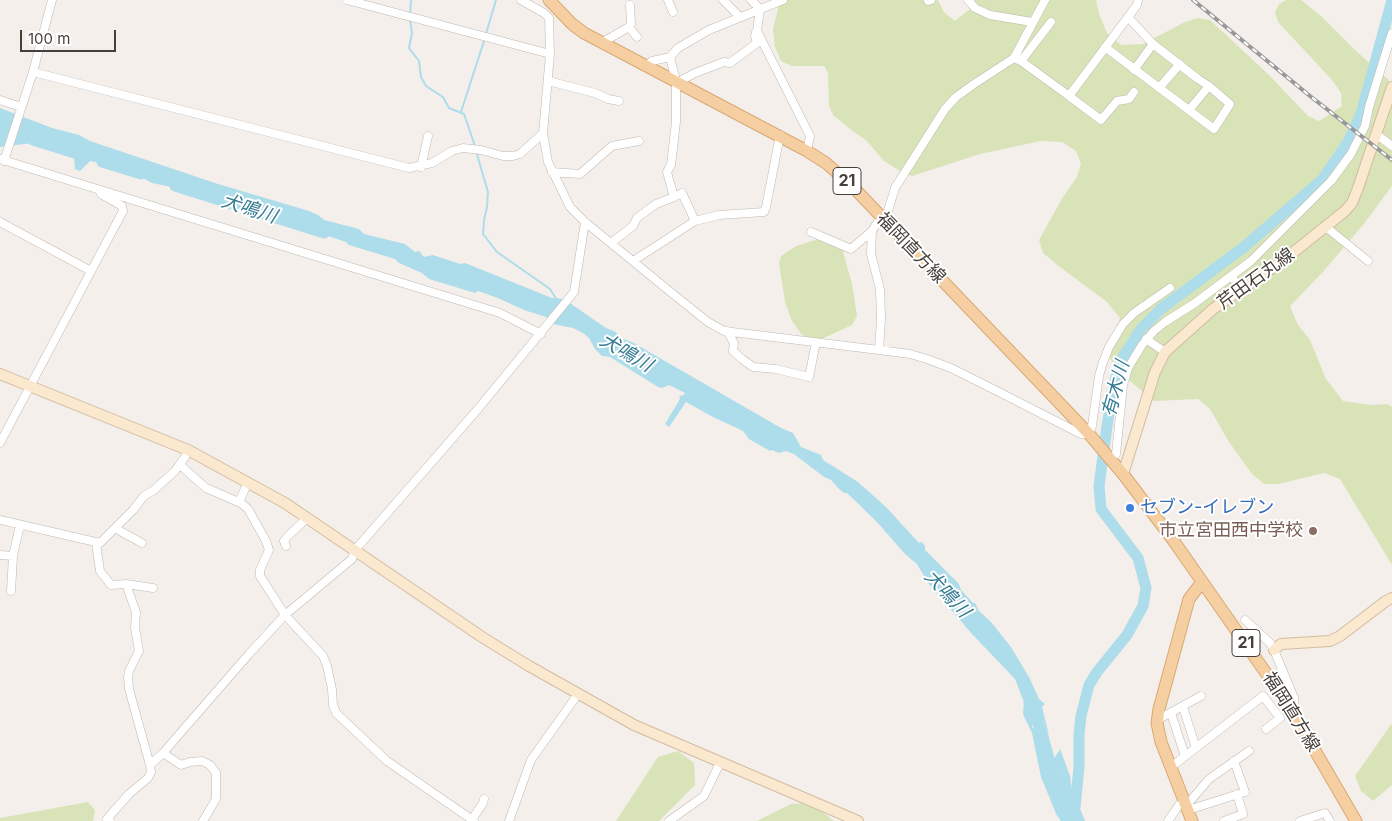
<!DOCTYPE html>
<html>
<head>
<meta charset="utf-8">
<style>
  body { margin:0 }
  #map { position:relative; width:1392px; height:821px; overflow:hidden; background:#f4efeb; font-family:Inter,sans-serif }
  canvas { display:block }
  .scale { position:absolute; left:20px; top:30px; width:96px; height:22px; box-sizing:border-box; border:2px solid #473f39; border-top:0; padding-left:6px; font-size:15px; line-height:18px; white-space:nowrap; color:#473f39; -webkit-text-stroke:4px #fff; paint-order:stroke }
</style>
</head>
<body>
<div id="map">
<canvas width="1392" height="821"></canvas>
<div class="scale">100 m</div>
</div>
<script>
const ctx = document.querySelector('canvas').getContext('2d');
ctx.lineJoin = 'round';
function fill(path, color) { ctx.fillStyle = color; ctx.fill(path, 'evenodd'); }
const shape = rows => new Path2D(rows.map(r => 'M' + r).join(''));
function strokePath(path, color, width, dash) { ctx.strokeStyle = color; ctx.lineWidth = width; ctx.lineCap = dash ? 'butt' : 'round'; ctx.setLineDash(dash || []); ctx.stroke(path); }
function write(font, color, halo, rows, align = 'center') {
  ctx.font = font + ' Inter,"Noto Sans JP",sans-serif'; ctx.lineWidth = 4; ctx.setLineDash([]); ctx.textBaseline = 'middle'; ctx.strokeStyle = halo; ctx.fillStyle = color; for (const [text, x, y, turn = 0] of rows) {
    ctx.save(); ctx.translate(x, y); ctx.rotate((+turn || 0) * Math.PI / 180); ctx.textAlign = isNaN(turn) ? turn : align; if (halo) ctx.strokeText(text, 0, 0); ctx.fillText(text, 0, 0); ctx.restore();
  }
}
const green = shape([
  [782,0,938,0,944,12,955,21,970,9,975,0,1096,0,1099,14,1107,33,1121,45,1143,44,1185,22,1198,18,1210,20,1269,75,1308,116,1319,121,1342,106,1341,93,1333,81,1278,22,1275,12,1279,4,1286,0,1301,0,1321,16,1354,49,1392,83,1392,186,1363,225,1321,274,1290,306,1298,325,1310,340,1326,379,1343,401,1371,405,1387,404,1392,407,1392,565,1340,479,1324,473,1278,484,1264,484,1252,474,1229,442,1210,409,1198,399,1154,401,1118,371,1109,357,1105,345,1113,335,1120,318,1107,302,1056,264,1043,253,1039,240,1063,197,1077,177,1081,164,1076,151,1062,142,1041,141,980,154,912,176,905,174,884,161,867,141,850,129,833,115,829,105,828,73,824,66,792,66,781,61,775,47,773,30,778,8],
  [825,237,842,248,852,284,857,316,852,325,817,341,802,335,792,321,785,302,779,263,781,256,796,246],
  [1392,723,1392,785,1373,801,1361,791,1355,776],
  [678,751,694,763,695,785,659,821,616,821,658,757],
  [88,802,95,810,93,821,0,821,0,818],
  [810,803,834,821,757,821,791,804]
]);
const water = shape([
  [0,108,52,128,79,135,90,141,218,184,309,211,318,215,324,220,359,229,364,234,405,244,415,252,419,251,424,257,433,255,460,264,465,263,552,298,564,299,606,328,616,332,620,338,632,342,781,428,793,433,801,447,821,455,823,460,858,482,887,508,919,543,922,542,925,546,925,550,959,584,961,590,973,603,975,603,979,611,991,622,1011,647,1030,679,1039,699,1045,704,1042,707,1049,735,1043,721,1038,714,1033,719,1032,727,1036,730,1043,745,1054,781,1060,777,1054,759,1060,749,1070,776,1073,799,1081,811,1085,821,1062,821,1057,816,1041,777,1032,733,1023,714,1024,702,1015,679,972,634,928,583,917,564,905,554,877,522,847,493,844,493,839,489,831,480,824,477,794,454,786,451,779,453,772,450,770,451,749,439,743,431,711,416,686,402,669,427,665,424,680,399,679,396,684,395,685,393,669,385,662,388,658,387,610,357,602,356,595,349,589,338,583,333,573,328,553,324,546,317,524,310,500,299,484,293,478,291,475,293,429,279,422,273,399,263,395,259,349,245,346,242,316,232,305,225,293,222,290,219,264,213,216,196,152,183,123,167,90,161,80,171,75,169,74,155,70,150,60,146,33,143,0,147]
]);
const stream = shape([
  [410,15,411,0],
  [410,20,412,33,409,48,419,61,421,77,426,86,443,97,449,108,464,114,475,146],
  [486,34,496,0],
  [461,112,485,38],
  [476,151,488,192,487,207,484,220,483,234,497,252,550,289,557,300]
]);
const river = shape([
  [33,140,84,156],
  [102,162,141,174],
  [175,186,324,233],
  [1029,703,1042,733,1066,821],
  [1074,817,1079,767,1079,735,1081,716,1089,685,1097,672,1127,635,1143,606,1146,588,1138,558,1101,509,1099,486,1107,426,1115,380,1123,357,1141,329,1162,308,1244,247,1322,180,1348,142,1361,114,1392,0]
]);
const street = shape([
  [347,0,550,54],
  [521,0,544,13,549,18,550,54,543,133,548,162,570,207,585,222,673,294,708,322,724,331,879,350,910,354,927,359,951,368,995,390,1081,434,1089,434,1092,426,1099,376,1103,362,1109,347,1123,324,1134,313,1170,288],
  [668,0,673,12],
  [723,0,740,17],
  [751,0,760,9,757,31,810,136,807,151],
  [968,0,975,8,990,15,1032,22],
  [928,1,931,0],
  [629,27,637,37],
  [603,42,629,27,631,24,630,5],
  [1105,47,1214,129,1230,104,1209,86,1198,79,1153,44,1128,17],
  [1014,58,1021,61,1069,96,1137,5,1138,0],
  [1021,61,1051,22],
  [646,66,652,61,670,57,678,48,709,30,783,0],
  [1134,70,1153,44],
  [33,72,409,168,432,163,452,151,463,148,481,150,503,156,513,156,520,154,543,133],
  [548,81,595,93,608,99,619,101],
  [680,84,682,80,695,73,724,62,730,63,757,43,755,36,756,32],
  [1159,88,1180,64],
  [1069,96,1101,120,1117,101,1129,99,1134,92],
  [0,100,21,107],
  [1189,110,1209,86],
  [1376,134,1392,146],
  [0,159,500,313,541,334],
  [4,161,33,72,52,0],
  [421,167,428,136],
  [552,172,580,174,612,146,639,141],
  [695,221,719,215,764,212,766,207,780,135],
  [0,222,91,271],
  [1326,227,1368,261],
  [811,232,851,249,872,231],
  [611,243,633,226,637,218,656,204,674,197,667,172,671,165,676,122,676,81,670,57],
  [633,261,695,221,682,193,674,197],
  [1231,276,1241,289],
  [727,331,734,343,733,351,742,359,753,367,776,369,809,377,816,342],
  [1146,339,1165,352],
  [879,350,881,319,880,289,871,254,872,231,877,223,887,214,895,188,945,109,956,97,974,84,1014,58,1045,0],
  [0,443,123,211,122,206,101,194],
  [1116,454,1123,385,1128,368,1142,345,1154,331,1165,322,1195,303,1251,261,1331,181,1351,154,1365,126,1369,107,1392,33],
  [180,465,206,488,241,503,248,509,266,541,269,550,260,570,260,576,285,615,323,656,327,666,332,689,333,705,336,713,387,761,474,821],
  [239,502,248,482],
  [0,520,100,543,133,510,144,496,154,490,175,471,185,457,188,450],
  [116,527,120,531,142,543],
  [96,543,100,571,111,585,126,584,136,612,135,628,139,651,129,671,128,677,129,689,150,765,151,772,148,778,129,794,107,819,110,821],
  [286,546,284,541,288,536,307,518],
  [0,555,13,556,20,525],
  [126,584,153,588],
  [11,591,13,556],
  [1245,620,1270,643,1274,650,1294,698,1294,703,1289,706],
  [1183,707,1196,748],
  [1171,713,1185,756],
  [1157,720,1201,696],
  [163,753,181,765,190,762,202,761,210,765,216,773,216,799,203,821],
  [150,765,163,753,249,654,285,615,352,559,355,550,478,409,574,292,585,222],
  [1171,767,1263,696,1280,718,1266,729],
  [1186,806,1209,779,1249,751],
  [1188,810,1245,792,1234,761],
  [471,821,483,803,484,799],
  [509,821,531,760,578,694],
  [669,821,704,796,720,763],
  [1168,821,1179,805,1185,804],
  [1224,821,1243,814,1237,794],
  [1300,821,1325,813,1330,821]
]);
const secondary = shape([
  [0,374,188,450,285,503,482,637,529,666,634,725,858,821],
  [1123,474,1155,372,1165,352,1213,309,1285,259,1345,211,1352,203,1358,188,1392,87],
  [1274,650,1281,644,1330,641,1340,636,1386,601,1392,598]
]);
const primary = shape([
  [549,0,572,24,584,33,807,151,826,163,853,187,1089,434,1123,474,1173,540,1289,706,1356,821],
  [1192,821,1161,742,1157,723,1159,709,1189,599,1202,582]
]);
const rail = shape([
  [1193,0,1310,96,1392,160]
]);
const markers = [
  [1130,508,5,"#3f7fe0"],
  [1313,531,5,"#8d6e63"]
];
const shields = [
  [847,181,28],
  [1246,643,28]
];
const shieldNames = [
  ["21",847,181],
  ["21",1246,643]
];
const streetNames = [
  ["福岡直方線",911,248,46],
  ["芹田石丸線",1256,279,-36],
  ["福岡直方線",1291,712,58]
];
const shopNames = [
  ["セブン-イレブン",1140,508]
];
const educationNames = [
  ["市立宮田西中学校",1303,531]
];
const waterNames = [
  ["犬鳴川",249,209,18],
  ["犬鳴川",626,353,30],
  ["有木川",1116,389,-75],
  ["犬鳴川",947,594,47]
];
fill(green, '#d8e4b7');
fill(water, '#addcea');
strokePath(stream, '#addcea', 2);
strokePath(river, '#addcea', 11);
strokePath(street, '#c1b8b1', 9);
strokePath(secondary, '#d2bca0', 12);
strokePath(primary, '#d9a873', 13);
strokePath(street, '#fff', 8);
strokePath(secondary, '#fae8cf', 10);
strokePath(primary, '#f5cfa2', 11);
strokePath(rail, '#989898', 4);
strokePath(rail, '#fff', 2, [5.5]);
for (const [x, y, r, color] of markers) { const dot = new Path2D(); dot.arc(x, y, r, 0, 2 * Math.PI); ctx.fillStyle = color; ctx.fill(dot); strokePath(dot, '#fff', 2); }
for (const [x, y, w] of shields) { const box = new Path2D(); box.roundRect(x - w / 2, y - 13.5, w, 27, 4); ctx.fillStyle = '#fff'; ctx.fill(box); strokePath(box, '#473f39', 1); }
write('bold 16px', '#473f39', null, shieldNames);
write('18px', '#473f39', '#fff', streetNames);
write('18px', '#366cbe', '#fff', shopNames, 'left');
write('18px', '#785e54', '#fff', educationNames, 'right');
write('italic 19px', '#367c93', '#fff', waterNames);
</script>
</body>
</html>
